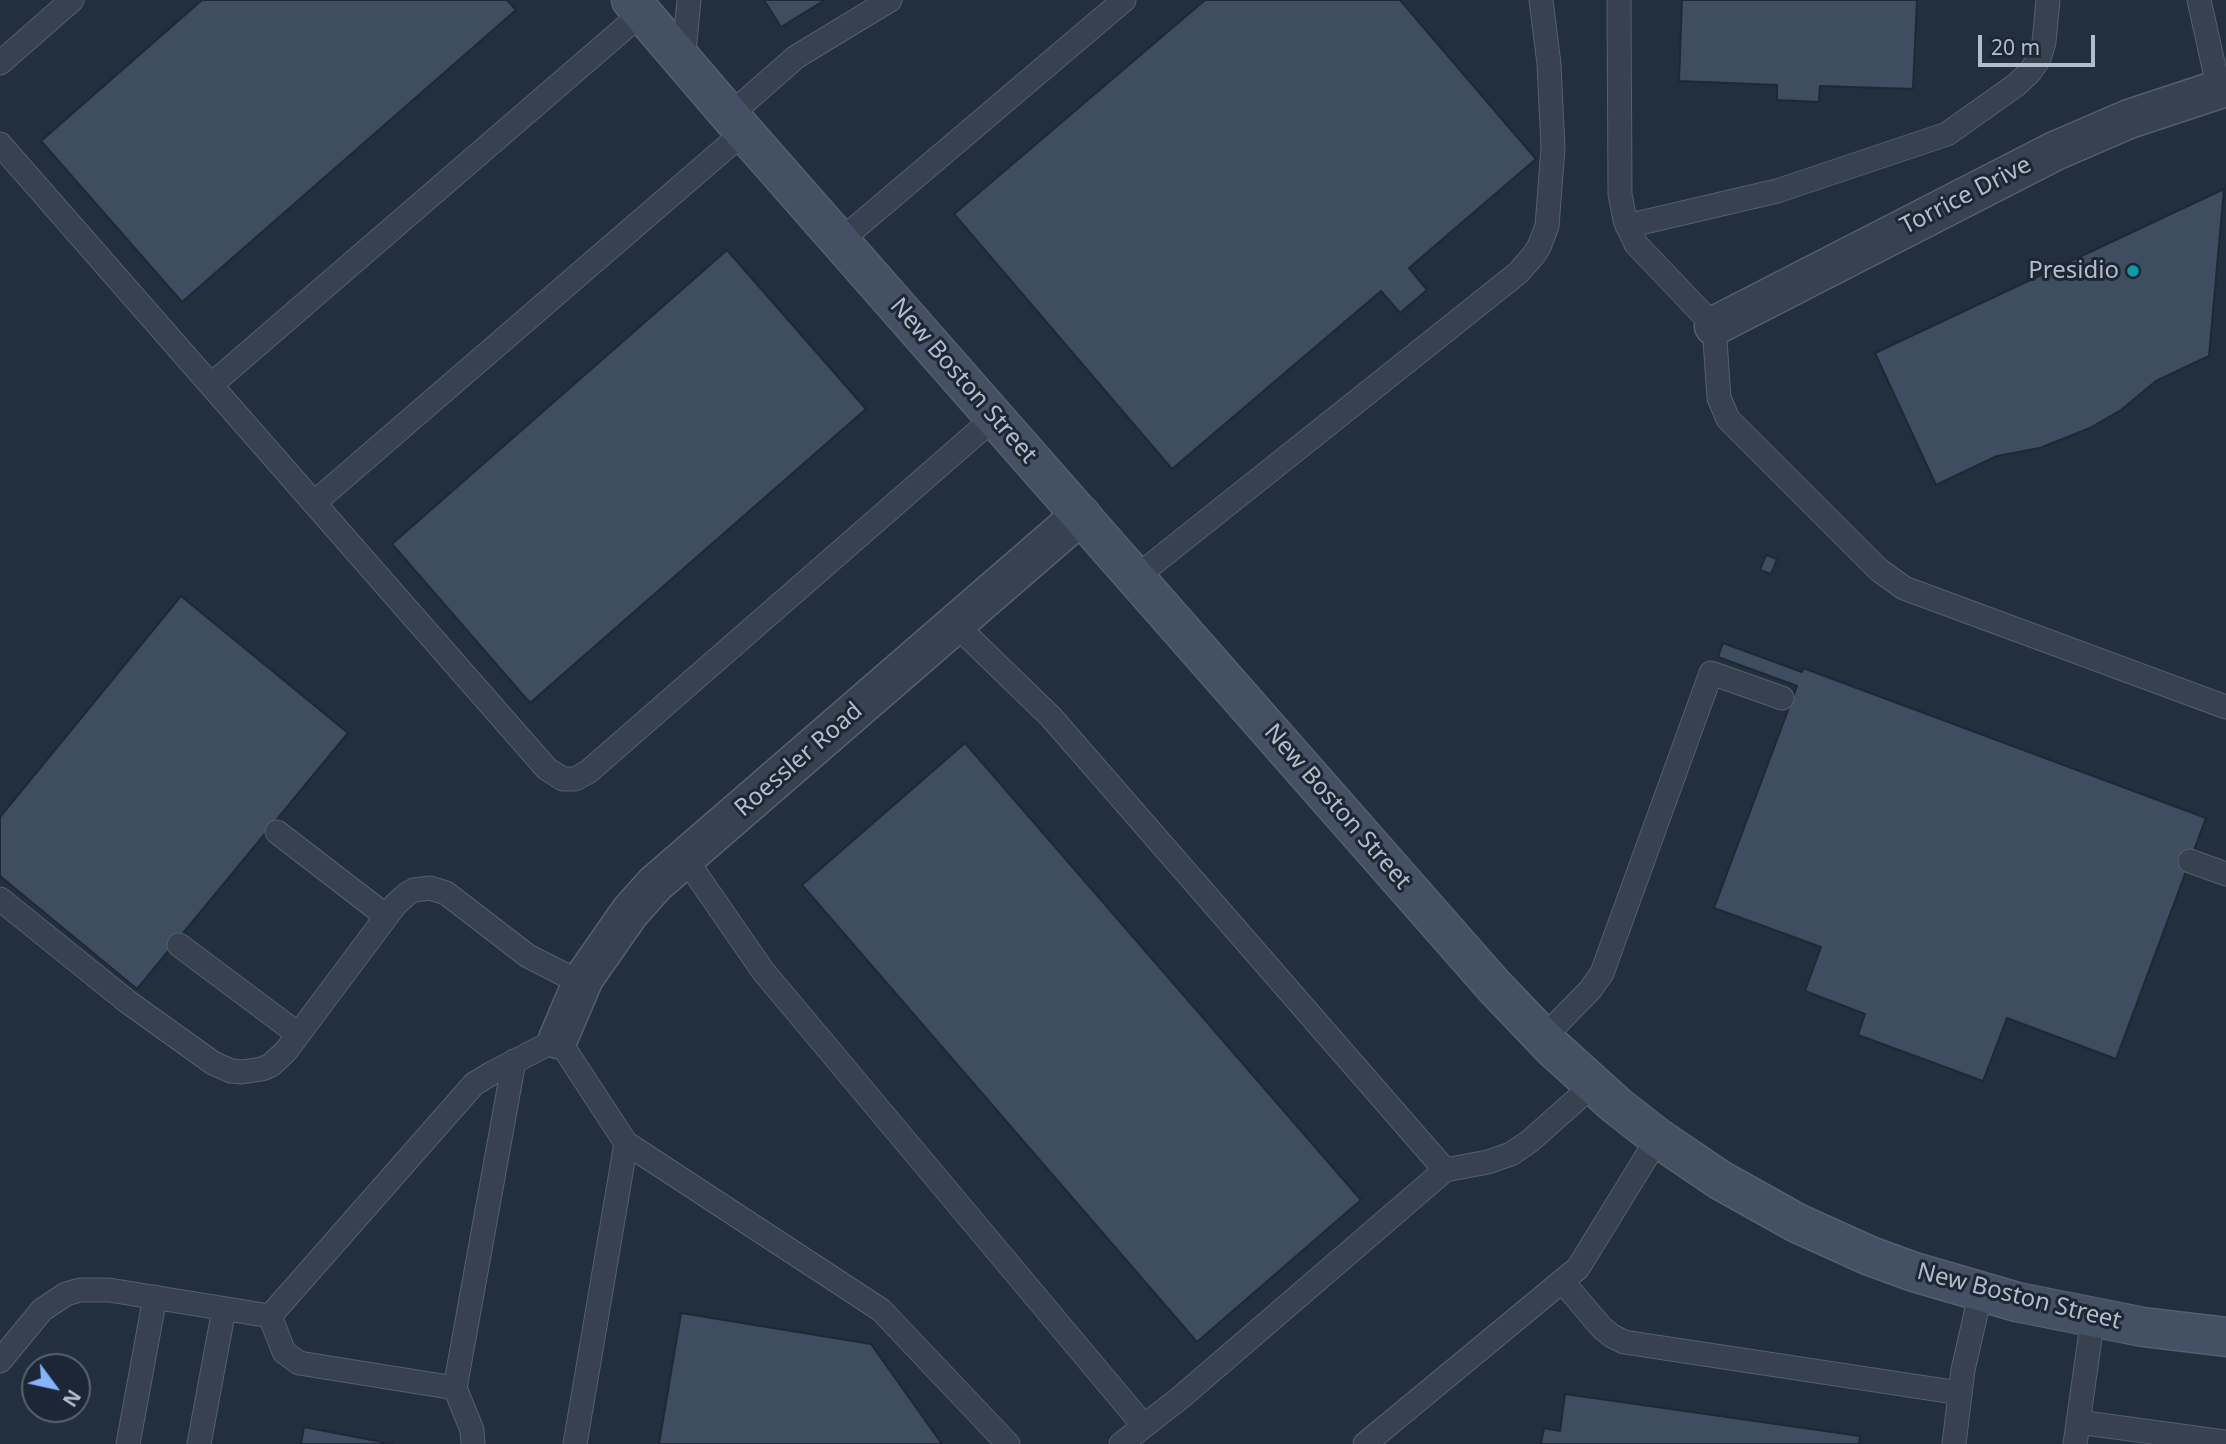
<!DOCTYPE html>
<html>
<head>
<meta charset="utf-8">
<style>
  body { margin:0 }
  #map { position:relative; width:2226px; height:1444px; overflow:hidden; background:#222f3f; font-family:"Noto Sans",sans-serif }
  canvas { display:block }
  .north { position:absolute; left:21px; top:1353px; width:70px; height:70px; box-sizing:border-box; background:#1c2634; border:2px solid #586270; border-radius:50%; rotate:123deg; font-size:19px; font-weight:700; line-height:28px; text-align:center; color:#b3bcca }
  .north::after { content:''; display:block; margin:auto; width:24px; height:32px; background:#83b5ff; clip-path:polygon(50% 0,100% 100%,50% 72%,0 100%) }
  .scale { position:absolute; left:1978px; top:35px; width:117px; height:32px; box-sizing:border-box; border:4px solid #b3bcca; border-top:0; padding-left:9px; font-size:21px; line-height:24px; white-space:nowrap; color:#b3bcca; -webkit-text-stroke:5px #1c2634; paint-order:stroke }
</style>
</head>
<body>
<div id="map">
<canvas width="2226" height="1444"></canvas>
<div class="north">N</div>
<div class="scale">20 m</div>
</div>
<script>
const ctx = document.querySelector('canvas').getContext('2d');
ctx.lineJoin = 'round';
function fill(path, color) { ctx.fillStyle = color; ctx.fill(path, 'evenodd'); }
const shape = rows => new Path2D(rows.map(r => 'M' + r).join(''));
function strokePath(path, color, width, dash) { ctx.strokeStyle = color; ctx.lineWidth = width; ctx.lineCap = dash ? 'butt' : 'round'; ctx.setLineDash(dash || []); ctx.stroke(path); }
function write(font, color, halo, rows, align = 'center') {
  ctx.font = font + ' "Noto Sans",sans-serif'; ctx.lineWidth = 6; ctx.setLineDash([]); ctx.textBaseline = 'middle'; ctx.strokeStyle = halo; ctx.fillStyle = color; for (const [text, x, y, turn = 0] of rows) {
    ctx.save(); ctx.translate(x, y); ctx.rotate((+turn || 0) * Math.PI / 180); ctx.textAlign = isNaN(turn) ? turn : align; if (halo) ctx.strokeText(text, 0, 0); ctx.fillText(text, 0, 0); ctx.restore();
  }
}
const building = shape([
  [202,0,507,0,516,10,182,302,41,141,202,0],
  [764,0,825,0,781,27,764,0],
  [1205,0,1400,0,1536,159,1409,268,1427,290,1400,313,1381,291,1172,469,954,214,1205,0],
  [1682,0,1917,0,1913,89,1820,86,1819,102,1777,100,1777,85,1679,81,1682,0],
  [2224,189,2209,356,2156,381,2121,410,2090,428,2040,448,1997,456,1936,485,1875,353,2224,189],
  [727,250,866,409,530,703,392,544,727,250],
  [1766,555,1777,559,1771,574,1760,570,1766,555],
  [181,596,348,733,137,989,0,876,0,817,181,596],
  [1723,643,1802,672,1803,668,2206,818,2116,1059,2007,1018,1983,1081,1858,1035,1865,1014,1805,991,1821,947,1714,908,1797,686,1718,657,1723,643],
  [965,743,1361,1200,1197,1342,802,885,965,743],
  [681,1313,871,1344,942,1444,659,1444,681,1313],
  [1565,1394,1860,1436,1859,1444,1541,1444,1544,1428,1560,1431,1565,1394],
  [304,1427,392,1444,301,1444,304,1427]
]);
const lane = shape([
  [1619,0,1620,194,1625,220,1636,244,1714,326,1719,398,1728,419,1879,570,1904,588,2226,707],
  [2199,0,2219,90],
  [683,62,689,0],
  [0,63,72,0],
  [730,115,796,57,890,0],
  [744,132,314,503,547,769,563,779,575,779,588,772,995,417],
  [0,144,314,503],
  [1627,226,1777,191,1947,134,2016,85,2029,73,2039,59,2044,42,2048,0],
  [840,241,1124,0],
  [211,385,642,13],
  [1135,578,1518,273,1533,256,1539,247,1547,226,1553,148,1549,64,1541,0],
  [955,624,1051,717,1445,1170],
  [277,832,386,916],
  [685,858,763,971,1144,1426],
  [2190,861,2226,874],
  [0,899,128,1002,213,1063,231,1071,242,1072,262,1069,271,1065,286,1051,395,905,407,894,414,890,430,888,446,893,528,956,581,983],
  [179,945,298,1034],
  [1543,1038,1590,990,1602,973,1711,673,1782,698],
  [1562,1281,1602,1328,1612,1336,1624,1342,1960,1393],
  [270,1316,284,1352,299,1363,455,1388,514,1061],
  [0,1361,42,1310,66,1294,80,1290,109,1290,270,1316,474,1084,492,1073,558,1039,626,1143,881,1310,1008,1444],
  [455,1388,472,1430,473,1444],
  [2078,1422,2226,1442],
  [128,1444,155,1297],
  [199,1444,224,1309],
  [575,1444,626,1143],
  [1121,1444,1180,1398,1445,1170,1488,1162,1511,1154,1530,1141,1593,1085],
  [1365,1444,1578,1268,1658,1138],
  [1954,1444,1963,1370,1981,1291],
  [2075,1444,2093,1317]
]);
const street = shape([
  [1714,326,2055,151,2129,119,2226,87],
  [558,1039,584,978,630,912,655,884,1081,515]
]);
const secondary = shape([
  [631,0,744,132,1493,985,1553,1048,1616,1105,1658,1138,1720,1180,1797,1223,1870,1256,1914,1272,2017,1302,2143,1327,2226,1337]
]);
const markers = [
  [2133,271,7,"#0f9aa8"]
];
const streetNames = [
  ["Torrice Drive",1966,196,-27],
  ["New Boston Street",963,381,49],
  ["Roessler Road",799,760,-41],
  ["New Boston Street",1337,807,49],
  ["New Boston Street",2019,1297,14]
];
const poiNames = [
  ["Presidio",2119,271]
];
fill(building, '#3e4d5f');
strokePath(building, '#1e2836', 2);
strokePath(lane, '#555f6d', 25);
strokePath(street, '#555f6d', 41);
strokePath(secondary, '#555f6d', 41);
strokePath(lane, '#37414f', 23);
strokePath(street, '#37414f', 38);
strokePath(secondary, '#445063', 38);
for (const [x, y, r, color] of markers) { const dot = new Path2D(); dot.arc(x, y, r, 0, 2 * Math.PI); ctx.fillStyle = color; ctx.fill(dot); strokePath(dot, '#1c2634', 2.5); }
write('24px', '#b3bcca', '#1c2634', streetNames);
write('24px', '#b3bcca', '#1c2634', poiNames, 'right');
</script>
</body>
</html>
